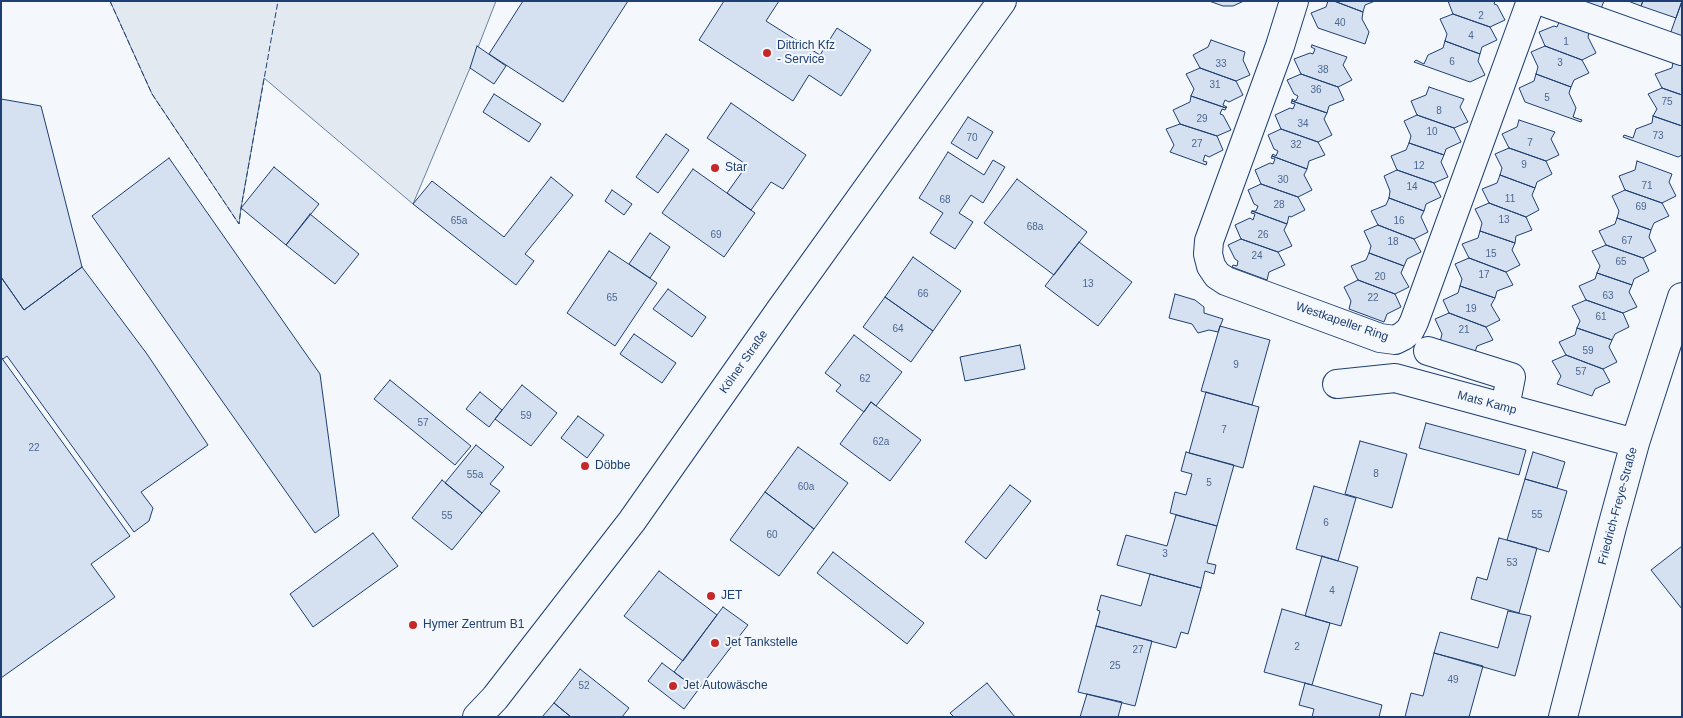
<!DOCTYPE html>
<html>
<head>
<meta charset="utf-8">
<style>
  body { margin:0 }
  #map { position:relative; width:1683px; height:718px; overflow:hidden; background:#f4f7fb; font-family:Helvetica,sans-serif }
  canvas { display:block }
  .frame { position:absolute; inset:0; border:2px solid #1d3f73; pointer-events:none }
</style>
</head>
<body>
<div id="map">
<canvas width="1683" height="718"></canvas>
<div class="frame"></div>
</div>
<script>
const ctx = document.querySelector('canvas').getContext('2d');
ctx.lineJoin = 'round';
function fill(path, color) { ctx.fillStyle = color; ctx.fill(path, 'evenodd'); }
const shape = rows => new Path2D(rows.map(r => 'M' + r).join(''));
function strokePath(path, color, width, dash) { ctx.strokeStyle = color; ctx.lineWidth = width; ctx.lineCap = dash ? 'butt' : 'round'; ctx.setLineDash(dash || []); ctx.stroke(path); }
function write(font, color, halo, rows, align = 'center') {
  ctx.font = font + ' Helvetica,sans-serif'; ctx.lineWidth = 4; ctx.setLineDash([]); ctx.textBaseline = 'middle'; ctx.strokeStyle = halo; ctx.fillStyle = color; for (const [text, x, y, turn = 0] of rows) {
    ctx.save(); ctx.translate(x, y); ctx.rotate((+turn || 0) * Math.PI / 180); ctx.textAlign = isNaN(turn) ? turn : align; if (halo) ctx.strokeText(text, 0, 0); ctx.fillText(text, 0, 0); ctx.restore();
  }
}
const green = shape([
  [110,1,496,1,470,68,413,204,264,78,241,208,239,224,152,94,110,1]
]);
const building = shape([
  [523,1,628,1,563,102,489,54,523,1],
  [724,1,779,1,766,21,820,55,837,28,871,50,841,96,809,75,793,101,699,40,724,1],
  [1209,1,1244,1,1233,6,1223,6,1209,1],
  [1328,1,1334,1,1363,12,1362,19,1369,32,1365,44,1318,28,1311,13,1326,7,1328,1],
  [1334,1,1375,1,1365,5,1363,12,1334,1],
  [1448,1,1495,1,1494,4,1497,5,1505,20,1490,27,1453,14,1448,1],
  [1574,1,1604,1,1600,11,1574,1],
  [1628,1,1643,1,1641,6,1628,1],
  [1643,1,1682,1,1676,18,1641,6,1643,1],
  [1682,1,1682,41,1669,37,1682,1],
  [1453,14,1490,27,1497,40,1482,47,1480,54,1445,41,1447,34,1440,19,1453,14],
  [1559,22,1589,32,1588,37,1596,53,1582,60,1545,46,1539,32,1554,26,1557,27,1559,22],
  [1211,40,1245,52,1243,60,1250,75,1236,81,1200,68,1193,55,1208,47,1211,40],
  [1445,41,1480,54,1478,61,1485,75,1470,82,1414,62,1416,60,1424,64,1428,55,1443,48,1445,41],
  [1312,45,1347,57,1343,65,1352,80,1338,87,1301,74,1294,59,1310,53,1313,54,1315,49,1311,47,1312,45],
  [477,46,506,66,494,84,470,68,477,46],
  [1545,46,1582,60,1589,73,1574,80,1571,87,1536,74,1538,67,1531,52,1545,46],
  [1673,62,1682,63,1682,95,1662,88,1655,74,1672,68,1673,62],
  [1200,68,1236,81,1243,95,1229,102,1225,100,1223,105,1227,107,1226,108,1191,96,1194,89,1186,74,1200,68],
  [1301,74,1338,87,1344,100,1329,106,1327,113,1292,101,1292,99,1296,101,1298,96,1294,94,1287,80,1301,74],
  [1536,74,1571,87,1569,93,1576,108,1573,117,1582,120,1581,122,1525,102,1519,88,1534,81,1536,74],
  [1429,87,1464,99,1460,107,1468,122,1454,128,1417,115,1411,101,1426,95,1429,87],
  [1662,88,1682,95,1682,126,1653,116,1657,109,1648,94,1662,88],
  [494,94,541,124,529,142,483,112,494,94],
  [1191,96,1226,108,1225,110,1222,109,1220,114,1223,115,1231,130,1217,136,1180,124,1173,110,1190,102,1191,96],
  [1,99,41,106,82,267,24,310,1,277,1,99],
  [1292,101,1327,113,1324,119,1332,135,1318,142,1281,129,1275,115,1290,108,1293,109,1295,104,1291,103,1292,101],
  [731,103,806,155,783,189,771,182,751,210,727,193,747,165,707,138,731,103],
  [1417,115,1454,128,1461,142,1446,149,1444,155,1409,143,1411,136,1404,121,1417,115],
  [1653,116,1682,126,1682,155,1678,157,1623,137,1624,135,1633,138,1636,129,1652,123,1653,116],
  [968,117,993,132,977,159,951,143,968,117],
  [1519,120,1555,132,1551,139,1559,155,1546,161,1509,148,1502,134,1517,127,1519,120],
  [1180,124,1217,136,1223,150,1209,157,1205,155,1203,161,1207,162,1206,165,1170,152,1174,145,1166,129,1180,124],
  [1281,129,1318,142,1325,155,1309,161,1307,169,1272,156,1273,154,1276,156,1278,151,1274,149,1268,135,1281,129],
  [666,134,689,150,658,193,636,177,666,134],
  [1409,143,1444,155,1441,162,1448,177,1434,183,1397,170,1391,156,1406,150,1409,143],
  [1509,148,1546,161,1552,174,1537,182,1535,188,1500,175,1502,168,1495,154,1509,148],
  [948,152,984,175,993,160,1005,167,983,203,971,195,959,213,973,222,955,249,930,233,943,213,919,198,948,152],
  [1272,156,1307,169,1304,175,1312,190,1298,197,1261,184,1255,170,1270,163,1273,164,1275,159,1271,158,1272,156],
  [169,158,320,374,339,516,315,533,92,216,169,158],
  [1637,161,1672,174,1669,182,1676,196,1662,203,1625,190,1619,176,1635,170,1637,161],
  [274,167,319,204,286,245,241,208,274,167],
  [693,169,755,213,724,257,662,213,693,169],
  [1397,170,1434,183,1441,197,1426,204,1424,211,1389,198,1390,191,1384,176,1397,170],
  [1500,175,1535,188,1532,195,1539,210,1526,217,1489,203,1482,189,1497,183,1500,175],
  [551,177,573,195,525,254,534,261,516,285,413,204,432,181,504,237,551,177],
  [1017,179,1087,232,1054,275,984,223,1017,179],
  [1261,184,1298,197,1305,210,1291,217,1289,216,1287,224,1252,211,1256,211,1258,206,1254,204,1248,190,1261,184],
  [612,190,632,204,624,215,605,201,612,190],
  [1625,190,1662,203,1669,216,1654,223,1651,230,1617,218,1619,211,1612,196,1625,190],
  [1389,198,1424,211,1421,217,1428,232,1414,239,1378,225,1371,211,1386,205,1389,198],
  [1489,203,1526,217,1532,230,1516,236,1515,243,1480,231,1482,223,1475,209,1489,203],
  [1252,211,1287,224,1284,230,1292,246,1278,252,1241,239,1235,225,1250,218,1253,220,1255,214,1251,213,1252,211],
  [310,214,359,254,335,284,286,245,310,214],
  [1617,218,1651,230,1649,237,1656,251,1643,258,1606,245,1599,231,1615,224,1617,218],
  [1378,225,1414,239,1421,252,1407,259,1404,266,1369,253,1371,246,1364,231,1378,225],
  [1480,231,1515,243,1512,250,1520,265,1506,272,1469,258,1462,244,1478,238,1480,231],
  [650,233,670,247,650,278,629,264,650,233],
  [1241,239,1278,252,1285,265,1269,272,1267,280,1232,267,1233,265,1237,266,1238,261,1235,259,1228,245,1241,239],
  [1079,242,1132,282,1098,326,1045,286,1079,242],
  [1606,245,1643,258,1649,271,1634,279,1632,285,1597,273,1600,266,1592,251,1606,245],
  [609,251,657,283,615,346,567,313,609,251],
  [1369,253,1404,266,1401,273,1409,287,1395,294,1358,280,1351,266,1366,260,1369,253],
  [913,257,961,291,933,331,885,297,913,257],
  [1469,258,1506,272,1513,285,1497,291,1495,298,1460,286,1462,279,1455,264,1469,258],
  [82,267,147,354,208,445,141,492,153,508,149,521,134,532,7,356,3,359,1,357,1,277,24,310,82,267],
  [1597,273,1632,285,1629,292,1637,307,1623,313,1586,300,1579,286,1595,279,1597,273],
  [1358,280,1395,294,1401,307,1387,314,1384,322,1349,309,1351,301,1344,287,1358,280],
  [1460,286,1495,298,1491,305,1500,320,1486,327,1449,313,1443,300,1458,293,1460,286],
  [668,289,706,317,692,337,653,309,668,289],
  [1175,294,1195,300,1204,307,1204,313,1223,319,1218,332,1209,330,1198,333,1192,324,1169,318,1175,294],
  [885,297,933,331,911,362,863,327,885,297],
  [1586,300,1623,313,1629,327,1615,334,1612,340,1577,328,1580,321,1572,306,1586,300],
  [1449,313,1486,327,1493,340,1477,346,1475,352,1440,342,1442,334,1435,319,1449,313],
  [1220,326,1270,340,1252,405,1201,391,1220,326],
  [1577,328,1612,340,1609,347,1617,362,1603,369,1566,355,1559,342,1575,335,1577,328],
  [634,334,676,363,662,383,620,354,634,334],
  [854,335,902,372,876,406,871,402,864,412,836,391,841,385,825,373,854,335],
  [1020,345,1025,369,965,381,960,357,1020,345],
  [1566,355,1603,369,1610,382,1595,389,1592,396,1557,384,1561,376,1552,361,1566,355],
  [1,357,130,536,91,564,115,597,1,678,1,357],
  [390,380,471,446,455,465,374,399,390,380],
  [522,385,557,413,531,446,495,419,522,385],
  [480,392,502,410,489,427,466,409,480,392],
  [1206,392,1259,407,1243,468,1189,453,1206,392],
  [871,402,921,440,890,481,840,444,871,402],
  [578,416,604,435,587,458,561,438,578,416],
  [1426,423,1526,450,1519,475,1419,448,1426,423],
  [1360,441,1407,454,1392,508,1345,494,1360,441],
  [476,445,504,467,490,484,500,491,482,513,445,483,476,445],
  [798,447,848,483,814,529,765,492,798,447],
  [1186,452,1234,465,1217,526,1170,513,1175,492,1186,495,1192,474,1181,471,1186,452],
  [1533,452,1565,462,1557,488,1525,479,1533,452],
  [1525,479,1567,491,1549,552,1507,540,1525,479],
  [442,480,482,513,452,550,412,518,442,480],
  [1010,485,1031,501,986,559,965,542,1010,485],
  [1314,486,1356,498,1338,561,1296,549,1314,486],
  [765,492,814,529,779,576,730,540,765,492],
  [1176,515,1217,526,1207,563,1216,565,1214,574,1205,571,1201,588,1117,565,1126,535,1167,546,1176,515],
  [373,533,398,566,313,627,290,594,373,533],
  [1499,538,1537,548,1519,613,1471,599,1477,577,1487,580,1499,538],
  [1682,546,1682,609,1651,570,1682,546],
  [833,552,924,623,907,644,817,573,833,552],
  [1322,556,1358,567,1341,626,1305,616,1322,556],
  [659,571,717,615,683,661,624,616,659,571],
  [1150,574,1201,588,1188,634,1181,632,1176,648,1096,626,1100,611,1097,610,1101,595,1141,606,1150,574],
  [723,607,748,625,698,690,674,672,723,607],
  [1282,609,1330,623,1312,685,1264,672,1282,609],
  [1508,611,1531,616,1515,676,1434,653,1440,632,1498,648,1508,611],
  [1096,626,1152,641,1135,706,1078,692,1096,626],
  [1434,653,1483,666,1469,717,1405,717,1411,693,1423,696,1434,653],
  [662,663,698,690,684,709,648,681,662,663],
  [580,669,629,708,622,717,571,717,554,703,580,669],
  [987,683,1015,717,954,717,950,713,987,683],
  [1305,683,1382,705,1379,717,1312,717,1314,709,1299,705,1305,683],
  [1087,694,1122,702,1118,717,1080,717,1087,694],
  [554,703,571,717,542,717,554,703]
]);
const minor = shape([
  [1294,1,1280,46,1209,241,1208,254,1211,266,1217,275,1226,281,1380,338,1395,340,1403,336,1410,330,1414,322,1531,1],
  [1541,1,1682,51],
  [1428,351,1511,377,1505,407],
  [1337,384,1395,378,1635,443],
  [1563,717,1612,527,1635,443,1682,297]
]);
const major = shape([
  [477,717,495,698,632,521,781,309,1002,1]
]);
const fence = shape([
  [110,1,152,94,239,224,241,208,278,1]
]);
const markers = [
  [767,53,5,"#c62828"],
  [715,168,5,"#c62828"],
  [585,466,5,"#c62828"],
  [711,596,5,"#c62828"],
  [413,625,5,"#c62828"],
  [715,643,5,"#c62828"],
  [673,686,5,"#c62828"]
];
const numberNames = [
  ["2",1481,16],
  ["40",1340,23],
  ["4",1471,36],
  ["1",1566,42],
  ["6",1452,62],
  ["3",1560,63],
  ["33",1221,64],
  ["38",1323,70],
  ["31",1215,85],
  ["36",1316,90],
  ["5",1547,98],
  ["75",1667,102],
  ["8",1439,111],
  ["29",1202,119],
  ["34",1303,124],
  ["10",1432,132],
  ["73",1658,136],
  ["70",972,138],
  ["7",1530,143],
  ["27",1197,144],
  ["32",1296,145],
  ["9",1524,165],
  ["12",1419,166],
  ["30",1283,180],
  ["71",1647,186],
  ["14",1412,187],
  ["11",1510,199],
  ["68",945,200],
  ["28",1279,205],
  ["69",1641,207],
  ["13",1504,220],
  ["65a",459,221],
  ["16",1399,221],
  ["68a",1035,227],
  ["69",716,235],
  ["26",1263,235],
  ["67",1627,241],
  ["18",1393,242],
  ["15",1491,254],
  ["24",1257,256],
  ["65",1621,262],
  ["17",1484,275],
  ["20",1380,277],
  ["13",1088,284],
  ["66",923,294],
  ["63",1608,296],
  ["65",612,298],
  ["22",1373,298],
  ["19",1471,309],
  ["61",1601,317],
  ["64",898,329],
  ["21",1464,330],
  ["59",1588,351],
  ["9",1236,365],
  ["57",1581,372],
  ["62",865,379],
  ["59",526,416],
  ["57",423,423],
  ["7",1224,430],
  ["62a",881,442],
  ["22",34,448],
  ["8",1376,474],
  ["55a",475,475],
  ["5",1209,483],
  ["60a",806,487],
  ["55",1537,515],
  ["55",447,516],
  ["6",1326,523],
  ["60",772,535],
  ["3",1165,554],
  ["53",1512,563],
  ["4",1332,591],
  ["2",1297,647],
  ["27",1138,650],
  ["25",1115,666],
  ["49",1453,680],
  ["52",584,686]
];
const poiNames = [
  ["Dittrich Kfz",777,46],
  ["- Service",777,60],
  ["Star",725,168],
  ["Döbbe",595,466],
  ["JET",721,596],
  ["Hymer Zentrum B1",423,625],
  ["Jet Tankstelle",725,643],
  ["Jet Autowäsche",683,686]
];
const streetNames = [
  ["Westkapeller Ring",1342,322,19],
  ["Kölner Straße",744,362,-55],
  ["Mats Kamp",1487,403,15],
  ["Friedrich-Freye-Straße",1618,506,-75]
];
fill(green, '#e3e9f0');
strokePath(green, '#687fa3', 1);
fill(building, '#d5e0f0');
strokePath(building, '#1d3f73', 1);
strokePath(minor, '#1d3f73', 30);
strokePath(major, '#1d3f73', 30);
strokePath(minor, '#f4f7fb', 28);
strokePath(major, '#f4f7fb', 28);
strokePath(fence, '#1d3f73', 1, [6, 2.5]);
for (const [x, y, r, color] of markers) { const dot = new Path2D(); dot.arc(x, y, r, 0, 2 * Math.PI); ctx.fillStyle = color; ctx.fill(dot); strokePath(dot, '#f4f7fb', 2); }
write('10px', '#4b6792', null, numberNames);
write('12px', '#1d3f73', '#f4f7fb', poiNames, 'left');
write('12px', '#1d3f73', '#f4f7fb', streetNames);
</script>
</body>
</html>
